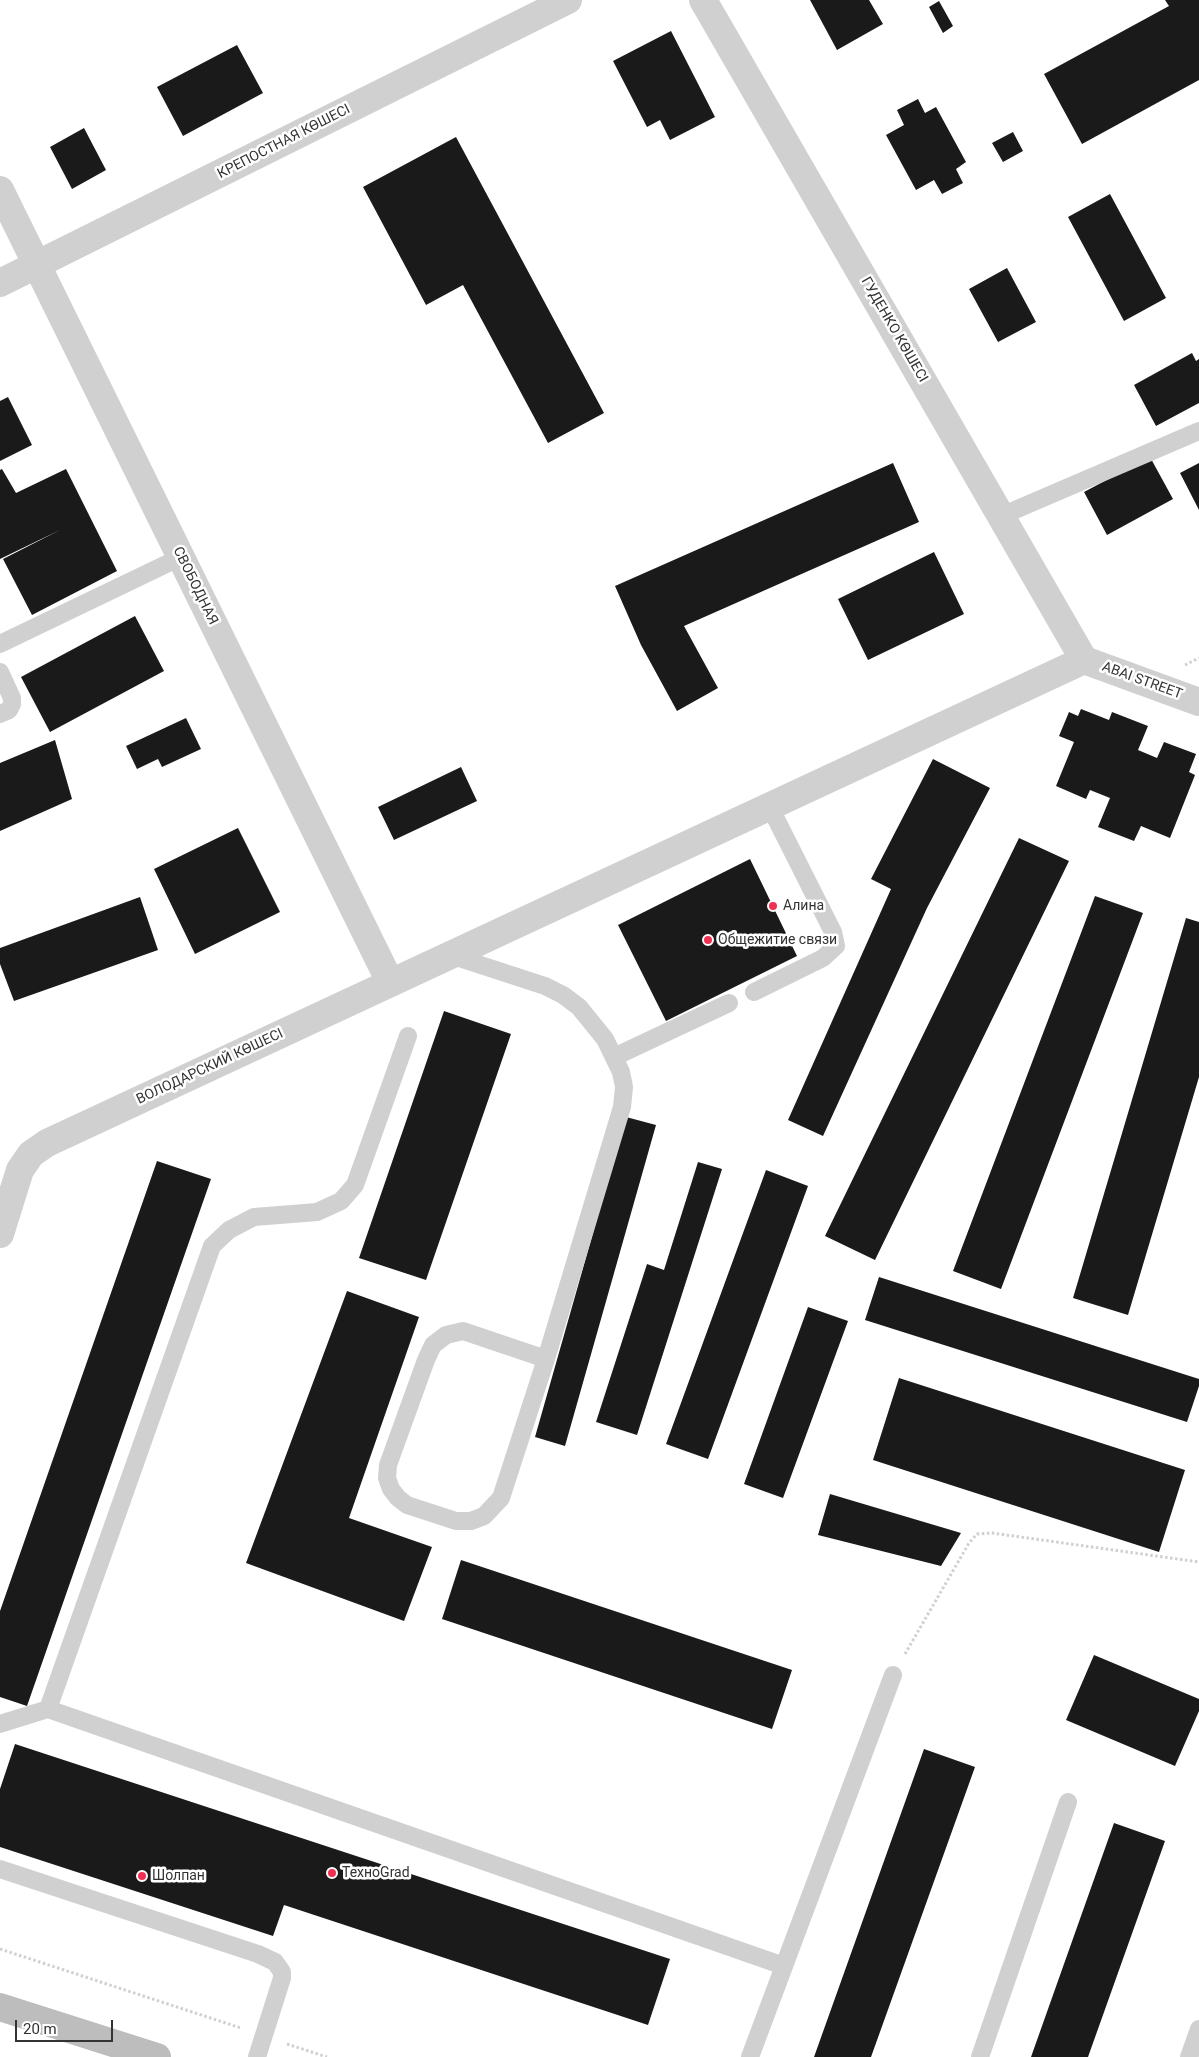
<!DOCTYPE html>
<html>
<head>
<meta charset="utf-8">
<style>
  body { margin:0 }
  #map { position:relative; width:1199px; height:2057px; overflow:hidden; background:#fff; font-family:Roboto,sans-serif }
  canvas { display:block }
  .scale { position:absolute; left:15px; top:2020px; width:98px; height:22px; box-sizing:border-box; border:2px solid #333; border-top:0; padding-left:6px; font-size:15px; line-height:18px; white-space:nowrap; color:#333; -webkit-text-stroke:4px #fff; paint-order:stroke }
</style>
</head>
<body>
<div id="map">
<canvas width="1199" height="2057"></canvas>
<div class="scale">20 m</div>
</div>
<script>
const ctx = document.querySelector('canvas').getContext('2d');
ctx.lineJoin = 'round';
function fill(path, color) { ctx.fillStyle = color; ctx.fill(path, 'evenodd'); }
const shape = rows => new Path2D(rows.map(r => 'M' + r).join(''));
function strokePath(path, color, width, dash) { ctx.strokeStyle = color; ctx.lineWidth = width; ctx.lineCap = dash ? 'butt' : 'round'; ctx.setLineDash(dash || []); ctx.stroke(path); }
function write(font, color, halo, rows, align = 'center') {
  ctx.font = font + ' Roboto,sans-serif'; ctx.lineWidth = 5; ctx.setLineDash([]); ctx.textBaseline = 'middle'; ctx.strokeStyle = halo; ctx.fillStyle = color; for (const [text, x, y, turn = 0] of rows) {
    ctx.save(); ctx.translate(x, y); ctx.rotate((+turn || 0) * Math.PI / 180); ctx.textAlign = isNaN(turn) ? turn : align; if (halo) ctx.strokeText(text, 0, 0); ctx.fillText(text, 0, 0); ctx.restore();
  }
}
const building = shape([
  [810,0,869,0,883,24,837,50],
  [1165,0,1199,0,1199,80,1082,144,1044,74,1169,6],
  [939,1,953,26,943,33,929,7],
  [671,31,715,117,670,140,660,120,647,127,613,61],
  [237,45,263,93,183,136,157,87],
  [918,99,925,113,936,107,966,162,956,169,963,183,942,194,934,180,916,190,886,135,904,125,897,110],
  [84,128,106,170,72,189,50,147],
  [1013,132,1023,151,1003,162,992,143],
  [456,137,604,413,548,443,463,285,426,305,363,187],
  [1110,194,1166,298,1124,321,1068,217],
  [1007,268,1036,322,998,342,969,289],
  [1192,353,1196,361,1199,359,1199,403,1156,426,1134,385],
  [8,397,32,445,0,461,0,401],
  [1150,457,1173,499,1107,535,1084,492],
  [893,463,919,522,684,626,718,688,677,711,641,645,615,586],
  [1199,463,1199,510,1180,473],
  [2,469,16,493,66,469,117,571,32,615,3,559,60,530,0,559,0,470],
  [934,552,964,614,868,660,838,599],
  [135,616,164,671,50,732,21,677],
  [1081,709,1109,720,1112,712,1148,726,1138,750,1157,758,1164,742,1196,754,1189,772,1195,775,1170,838,1141,826,1134,841,1098,827,1110,798,1090,790,1086,799,1056,786,1074,742,1059,736,1069,712,1078,716],
  [186,718,201,749,162,767,158,759,137,769,126,746],
  [55,740,72,799,0,831,0,763],
  [933,759,990,788,927,908,823,1136,788,1120,891,889,871,879],
  [461,767,477,801,394,840,378,807],
  [238,828,280,912,195,954,154,869],
  [1019,838,1069,861,875,1260,825,1236],
  [750,859,797,956,666,1021,618,925],
  [1095,896,1143,913,1001,1289,953,1271],
  [140,897,158,950,14,1001,0,964,0,948],
  [1186,918,1199,922,1199,1077,1128,1315,1073,1298],
  [444,1011,511,1034,426,1280,359,1258],
  [626,1117,656,1125,565,1446,535,1437],
  [157,1161,211,1179,27,1706,0,1697,0,1611],
  [698,1162,722,1169,637,1435,596,1422,647,1264,664,1270],
  [766,1170,808,1186,708,1459,666,1444],
  [879,1277,1199,1379,1199,1386,1187,1422,865,1320],
  [347,1291,419,1317,349,1518,432,1547,404,1621,246,1563],
  [808,1307,848,1321,783,1498,744,1484],
  [899,1378,1185,1470,1159,1552,873,1460],
  [830,1494,961,1533,941,1566,818,1535],
  [461,1560,792,1670,772,1729,442,1619],
  [1094,1655,1199,1699,1199,1711,1175,1766,1066,1720],
  [15,1744,670,1959,648,2025,284,1905,273,1936,0,1847,0,1789],
  [924,1749,975,1767,871,2057,814,2057],
  [1114,1823,1165,1841,1088,2057,1031,2057]
]);
const path = shape([
  [1185,665,1199,658],
  [905,1654,969,1543,977,1534,992,1533,1199,1562],
  [0,1949,241,2028],
  [287,2044,327,2057]
]);
const lane = shape([
  [1001,516,1199,431],
  [0,644,181,557],
  [0,672,12,698,12,704,9,710,0,714],
  [450,955,545,986,563,995,579,1007,605,1039,621,1072,624,1087,622,1107,546,1359,501,1498,484,1516,471,1521,456,1521,407,1505,398,1498,391,1489,387,1478,388,1465,426,1360,433,1345,446,1335,463,1331,546,1359],
  [754,992,823,958,836,946,833,932,770,807],
  [614,1057,729,1003],
  [48,1709,784,1966],
  [0,1724,48,1709,212,1246,229,1230,254,1217,317,1212,341,1201,355,1185,408,1036],
  [0,1869,258,1954,275,1962,282,1972,282,1978,257,2057],
  [750,2057,893,1675],
  [980,2057,1068,1802],
  [1189,2057,1199,2029]
]);
const street = shape([
  [703,0,1084,660],
  [0,190,390,982],
  [0,283,568,0],
  [1084,660,1199,702],
  [0,1234,20,1170,31,1154,47,1143,1084,660]
]);
const secondary = shape([
  [0,2007,157,2057]
]);
const markers = [
  [773,906,5,"#f02f55"],
  [708,940,5,"#f02f55"],
  [332,1873,5,"#f02f55"],
  [142,1876,5,"#f02f55"]
];
const streetNames = [
  ["КРЕПОСТНАЯ КӨШЕСІ",284,142,-27],
  ["ГУДЕНКО КӨШЕСІ",894,330,60],
  ["СВОБОДНАЯ",195,586,64],
  ["ABAI STREET",1142,681,20],
  ["ВОЛОДАРСКИЙ КӨШЕСІ",210,1067,-25]
];
const poiNames = [
  ["Алина",783,906],
  ["Общежитие связи",718,940],
  ["ТехноGrad",342,1873],
  ["Шолпан",152,1876]
];
fill(building, '#1a1a1a');
strokePath(path, '#d0d0d0', 3, [2.5, 2.5]);
strokePath(lane, '#d0d0d0', 18);
strokePath(street, '#d0d0d0', 28);
strokePath(secondary, '#bdbdbd', 28);
for (const [x, y, r, color] of markers) { const dot = new Path2D(); dot.arc(x, y, r, 0, 2 * Math.PI); ctx.fillStyle = color; ctx.fill(dot); strokePath(dot, '#fff', 2); }
write('14px', '#333', '#fff', streetNames);
write('14px', '#333', '#fff', poiNames, 'left');
</script>
</body>
</html>
